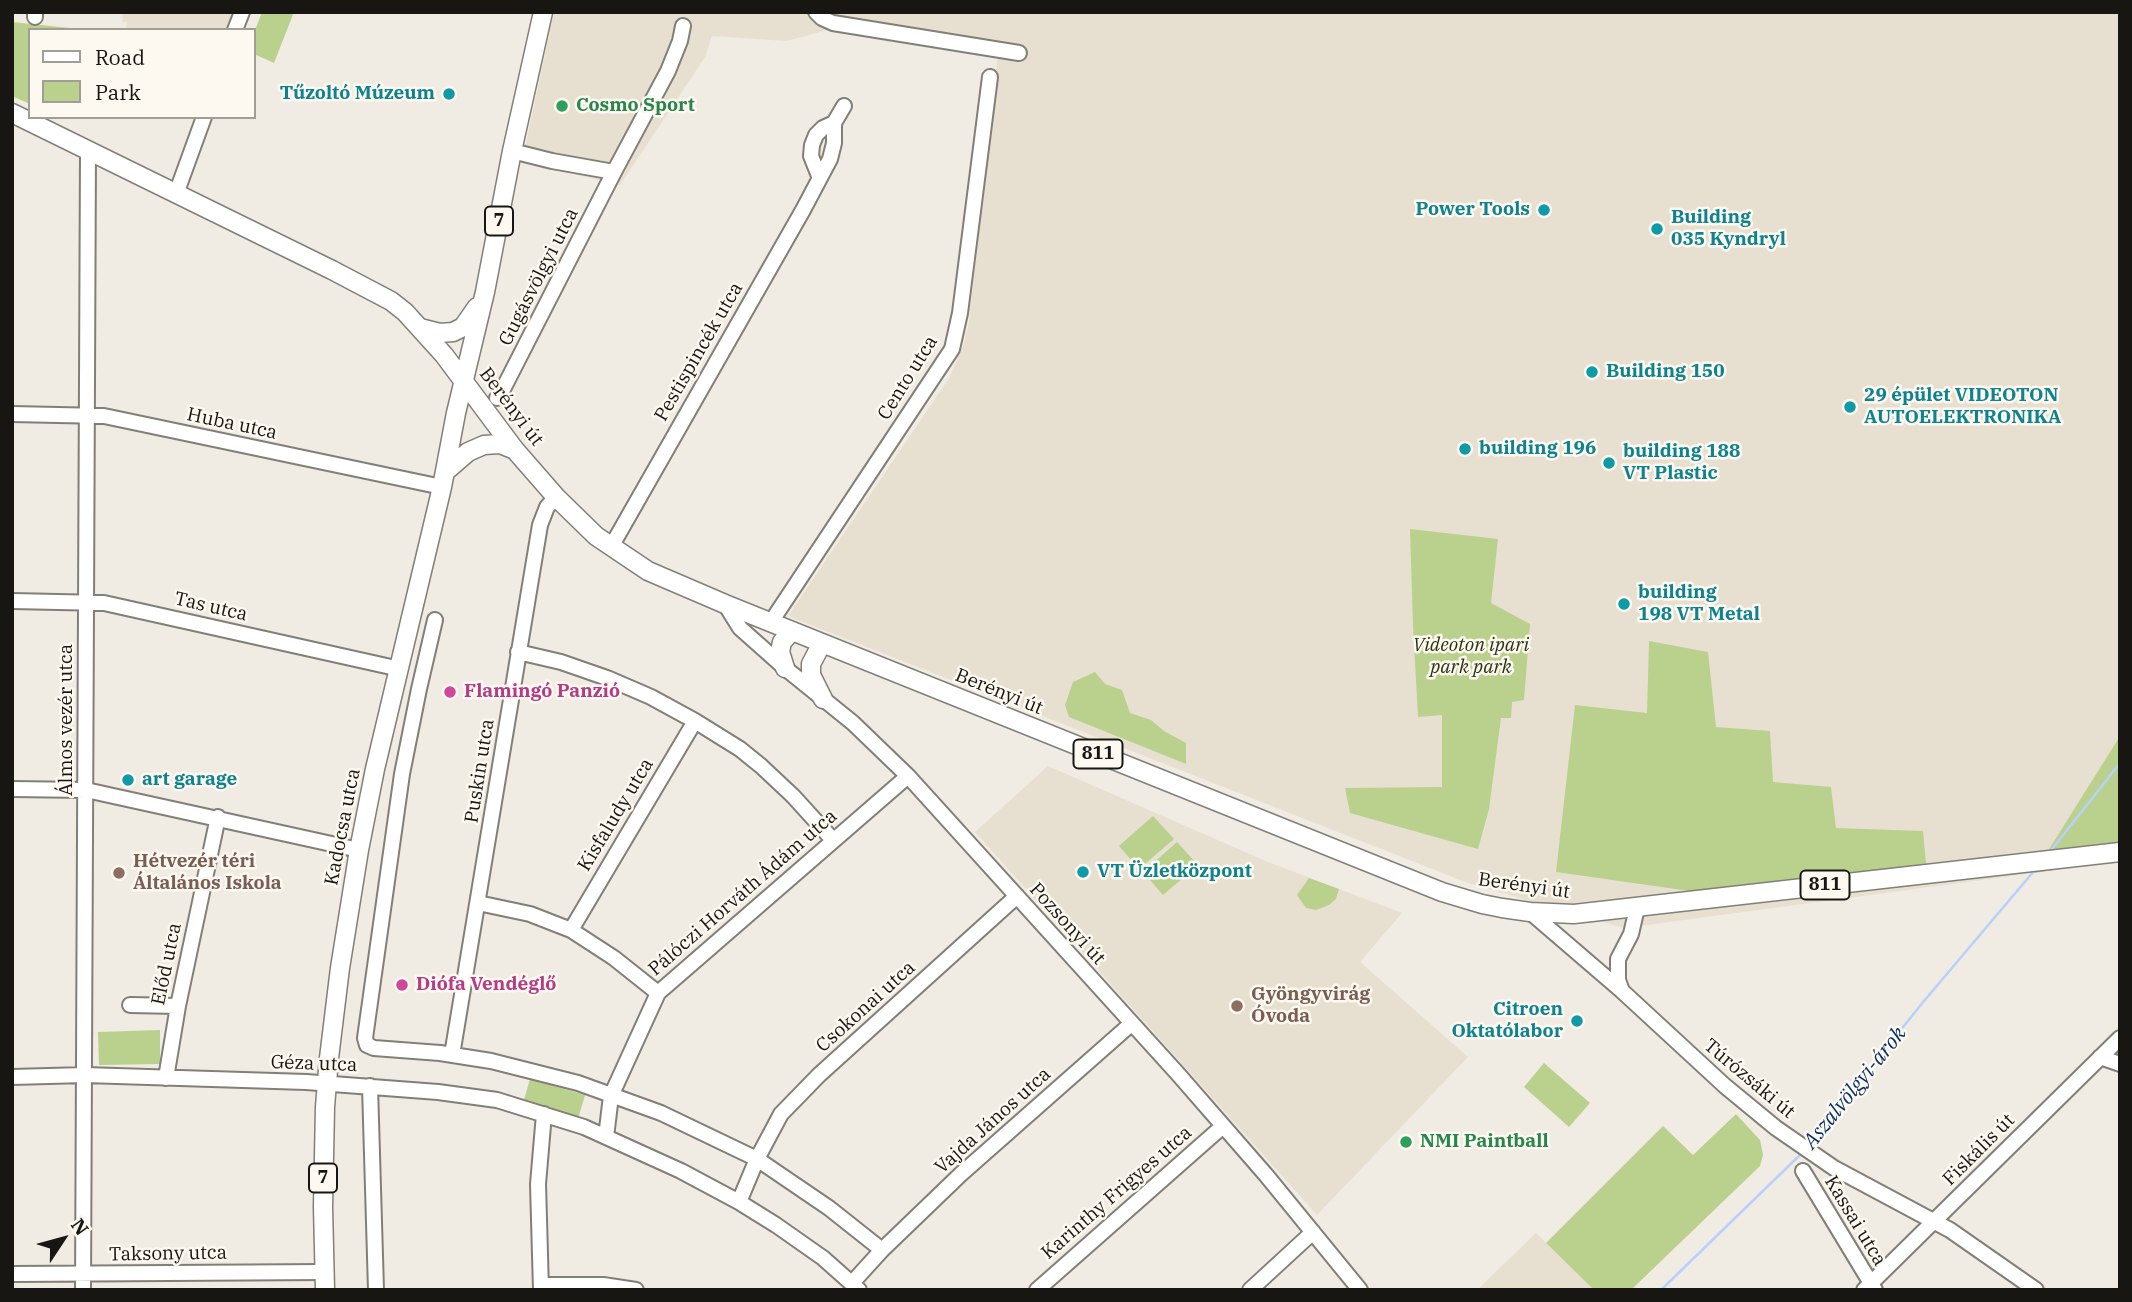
<!DOCTYPE html>
<html>
<head>
<meta charset="utf-8">
<style>
  body { margin:0 }
  #map { position:relative; width:2132px; height:1302px; overflow:hidden; background:#f0ebe3; font-family:"IBM Plex Serif",serif }
  canvas { display:block }
  .frame { position:absolute; inset:0; border:14px solid #171613; pointer-events:none }
  .legend { position:absolute; left:28px; top:28px; width:228px; height:91px; box-sizing:border-box; background:#fdf9f0; border:2px solid #a19e98; margin:0; padding:9px 12px; list-style:none; font-size:21px; color:#171613 }
  .legend li { display:flex; align-items:center; gap:14px; height:35px }
  .legend b { width:35px; border:2px solid #a19e98 }
  .north { position:absolute; left:28px; top:1204px; width:70px; height:70px; -webkit-text-stroke:5px #fdf9f0; paint-order:stroke; rotate:54deg; font-size:19px; font-weight:700; line-height:28px; text-align:center; color:#171613 }
  .north::after { content:''; display:block; margin:auto; width:24px; height:32px; background:#171613; clip-path:polygon(50% 0,100% 100%,50% 72%,0 100%) }
</style>
</head>
<body>
<div id="map">
<canvas width="2132" height="1302"></canvas>
<div class="frame"></div>
<ul class="legend">
<li><b style="height:9px;background:#fff"></b>Road</li>
<li><b style="height:19px;background:#bad18e"></b>Park</li>
</ul>
<div class="north">N</div>
</div>
<script>
const ctx = document.querySelector('canvas').getContext('2d');
ctx.lineJoin = 'round';
function fill(path, color) { ctx.fillStyle = color; ctx.fill(path, 'evenodd'); }
const shape = rows => new Path2D(rows.map(r => 'M' + r).join(''));
function strokePath(path, color, width, dash) { ctx.strokeStyle = color; ctx.lineWidth = width; ctx.lineCap = dash ? 'butt' : 'round'; ctx.setLineDash(dash || []); ctx.stroke(path); }
function write(font, color, halo, rows, align = 'center') {
  ctx.font = font + ' "IBM Plex Serif",serif'; ctx.lineWidth = 5; ctx.setLineDash([]); ctx.textBaseline = 'middle'; ctx.strokeStyle = halo; ctx.fillStyle = color; for (const [text, x, y, turn = 0] of rows) {
    ctx.save(); ctx.translate(x, y); ctx.rotate((+turn || 0) * Math.PI / 180); ctx.textAlign = isNaN(turn) ? turn : align; if (halo) ctx.strokeText(text, 0, 0); ctx.fillText(text, 0, 0); ctx.restore();
  }
}
const built = shape([
  [123,12,234,12,228,30,126,30,127,22,122,22],
  [554,12,2120,12,2120,736,2034,873,1624,928,1468,883,788,616,949,378,963,347,969,322,998,53,838,27,787,41,712,36,705,57,620,185,522,162],
  [1048,766,1268,862,1402,913,1360,962,1468,1057,1317,1215,975,832],
  [1536,1233,1594,1290,1477,1290]
]);
const green = shape([
  [262,12,294,12,274,63,254,54,254,33],
  [12,22,89,30,30,30,30,104,12,96],
  [1410,529,1498,539,1491,603,1530,624,1524,700,1512,702,1511,718,1501,718,1489,809,1478,849,1350,813,1345,788,1442,787,1442,715,1418,717,1413,626],
  [1649,641,1708,652,1716,727,1770,731,1773,782,1831,787,1836,828,1923,831,1926,864,1710,894,1556,872,1575,705,1647,713],
  [1095,672,1105,684,1122,690,1130,713,1151,720,1164,731,1186,743,1186,764,1069,717,1065,705,1073,682],
  [2120,736,2120,860,2034,873],
  [1153,816,1174,839,1139,869,1119,846],
  [1177,842,1198,865,1163,895,1143,872],
  [1309,878,1339,889,1336,899,1329,905,1316,910,1306,908,1297,895],
  [160,1030,160,1064,99,1065,98,1032],
  [1544,1063,1590,1103,1569,1127,1524,1087],
  [530,1079,585,1095,578,1119,523,1103],
  [1736,1114,1760,1140,1763,1155,1760,1166,1631,1290,1594,1290,1546,1243,1663,1126,1693,1155]
]);
const stream = shape([
  [2049,853,2120,763],
  [1809,1144,1924,1001,2034,871],
  [1661,1290,1803,1152]
]);
const minor = shape([
  [816,12,822,18,833,23,1019,53],
  [35,17,35,12],
  [235,30,242,12],
  [512,151,552,161,614,172],
  [819,176,811,156,812,145,816,135,823,128,834,123],
  [176,194,204,117],
  [497,398,500,395,614,172,668,71,680,41,683,26],
  [12,414,104,416,442,487],
  [611,547,803,210,830,159,834,143,834,123,844,106],
  [12,601,104,603,400,669],
  [725,604,740,628,785,668,853,723,908,776,1178,1074,1266,1175,1360,1290],
  [435,620,419,689,402,774,365,1038,367,1045,374,1048,440,1053,491,1061,578,1083,661,1113,757,1159,829,1208,882,1250],
  [771,622,952,349,960,313,990,77],
  [518,652,561,662,607,678,651,697,695,721,740,749,761,766,793,796,833,840],
  [12,789,86,790,359,850],
  [478,903,530,914,571,930,614,958,658,993],
  [1530,912,1622,991,1725,1086,1776,1128,1834,1168,1950,1230,2036,1290],
  [571,930,695,721],
  [1622,991,1618,980,1618,959,1631,934,1637,908],
  [130,1005,178,1006],
  [452,1055,540,525,547,507,556,497],
  [2100,1057,2120,1064],
  [12,1077,85,1075,306,1082,438,1092,497,1100,584,1127,681,1171,739,1202,776,1225,823,1258,859,1290],
  [166,1078,178,1006,218,817],
  [370,1086,376,1290],
  [606,1137,611,1096,658,993,908,776],
  [1803,1171,1875,1290],
  [739,1202,757,1159,781,1114,819,1075,1017,896],
  [12,1274,325,1272],
  [852,1283,882,1250,961,1174,1131,1024],
  [541,1285,603,1285,636,1290],
  [83,1290,88,151],
  [541,1290,538,1184,544,1114],
  [1037,1290,1223,1126],
  [1250,1290,1313,1232],
  [1864,1290,2120,1038]
]);
const major = shape([
  [12,113,332,270,391,301,405,312,444,355,515,450,556,497,596,536,648,571,725,604,1442,892,1482,904,1502,908,1530,912,1574,914,2120,852],
  [420,328,440,333,453,332,463,327,477,307],
  [446,471,468,452,484,445,500,444,515,450],
  [822,643,811,664,811,675,823,699],
  [785,668,780,652,782,642,792,631],
  [325,1290,323,1207,325,1107,329,1058,340,968,359,850,375,769,442,487,456,413,485,292,512,151,543,12]
]);
const markers = [
  [449,94,7,"#0f9aa8"],
  [562,106,7,"#2e9e5b"],
  [1544,210,7,"#0f9aa8"],
  [1657,229,7,"#0f9aa8"],
  [1592,372,7,"#0f9aa8"],
  [1850,407,7,"#0f9aa8"],
  [1465,449,7,"#0f9aa8"],
  [1609,463,7,"#0f9aa8"],
  [1624,604,7,"#0f9aa8"],
  [450,692,7,"#d1479c"],
  [128,780,7,"#0f9aa8"],
  [1083,872,7,"#0f9aa8"],
  [119,873,7,"#8d6e63"],
  [402,985,7,"#d1479c"],
  [1237,1006,7,"#8d6e63"],
  [1577,1021,7,"#0f9aa8"],
  [1406,1142,7,"#2e9e5b"]
];
const shields = [
  [499,221,28],
  [1098,754,49],
  [1825,885,49],
  [323,1178,28]
];
const shieldNames = [
  ["7",499,221],
  ["811",1098,754],
  ["811",1825,885],
  ["7",323,1178]
];
const cultureNames = [
  ["Tűzoltó Múzeum",435,94,"right"],
  ["Power Tools",1530,210,"right"],
  ["Building",1671,218],
  ["035 Kyndryl",1671,240],
  ["Building 150",1606,372],
  ["29 épület VIDEOTON",1864,396],
  ["AUTOELEKTRONIKA",1864,418],
  ["building 196",1479,449],
  ["building 188",1623,452],
  ["VT Plastic",1623,474],
  ["building",1638,593],
  ["198 VT Metal",1638,615],
  ["art garage",142,780],
  ["VT Üzletközpont",1097,872],
  ["Citroen",1563,1010,"right"],
  ["Oktatólabor",1563,1032,"right"]
];
const leisureNames = [
  ["Cosmo Sport",576,106],
  ["NMI Paintball",1420,1142]
];
const streetNames = [
  ["Gugásvölgyi utca",539,277,-63],
  ["Pestispincék utca",699,352,-60],
  ["Cento utca",908,378,-58],
  ["Berényi út",511,407,53],
  ["Huba utca",232,424,12],
  ["Tas utca",211,607,13],
  ["Berényi út",999,692,22],
  ["Álmos vezér utca",67,720,-90],
  ["Puskin utca",480,771,-81],
  ["Kisfaludy utca",616,815,-59],
  ["Kadocsa utca",343,827,-79],
  ["Berényi út",1524,886,8],
  ["Pálóczi Horváth Ádám utca",743,893,-41],
  ["Pozsonyi út",1067,924,48],
  ["Előd utca",167,964,-78],
  ["Csokonai utca",866,1007,-42],
  ["Géza utca",314,1064,2],
  ["Túrózsáki út",1749,1079,40],
  ["Vajda János utca",993,1121,-42],
  ["Fiskális út",1979,1150,-45],
  ["Karinthy Frigyes utca",1117,1193,-41],
  ["Kassai utca",1855,1221,59],
  ["Taksony utca",168,1254,-1]
];
const parkNames = [
  ["Videoton ipari",1471,646],
  ["park park",1471,668]
];
const hotelNames = [
  ["Flamingó Panzió",464,692],
  ["Diófa Vendéglő",416,985]
];
const educationNames = [
  ["Hétvezér téri",133,862],
  ["Általános Iskola",133,884],
  ["Gyöngyvirág",1251,995],
  ["Óvoda",1251,1017]
];
const waterNames = [
  ["Aszalvölgyi-árok",1855,1088,-51]
];
fill(built, '#e7e0d0');
fill(green, '#bad18e');
strokePath(stream, '#b7d1fb', 2.5);
strokePath(minor, '#827f77', 18);
strokePath(major, '#827f77', 21);
strokePath(minor, '#fff', 14);
strokePath(major, '#fff', 18);
for (const [x, y, r, color] of markers) { const dot = new Path2D(); dot.arc(x, y, r, 0, 2 * Math.PI); ctx.fillStyle = color; ctx.fill(dot); strokePath(dot, '#fdf9f0', 2.5); }
for (const [x, y, w] of shields) { const box = new Path2D(); box.roundRect(x - w / 2, y - 14.5, w, 29, 5); ctx.fillStyle = '#fdf9f0'; ctx.fill(box); strokePath(box, '#171613', 2); }
write('bold 18px', '#171613', null, shieldNames);
write('bold 19px', '#0d838f', '#fdf9f0', cultureNames, 'left');
write('bold 19px', '#27864d', '#fdf9f0', leisureNames, 'left');
write('19px', '#171613', '#fdf9f0', streetNames);
write('italic 19px', '#2a3412', '#fdf9f0', parkNames);
write('bold 19px', '#b23c85', '#fdf9f0', hotelNames, 'left');
write('bold 19px', '#785e54', '#fdf9f0', educationNames, 'left');
write('italic 21px', '#092f6a', '#fdf9f0', waterNames);
</script>
</body>
</html>
